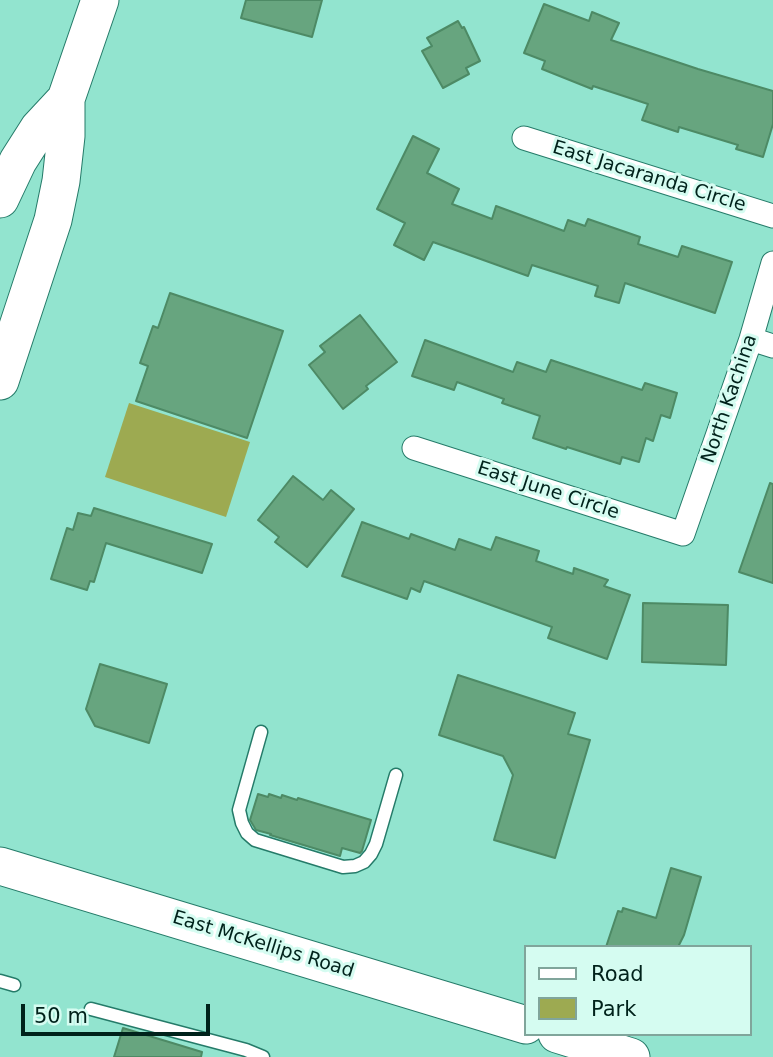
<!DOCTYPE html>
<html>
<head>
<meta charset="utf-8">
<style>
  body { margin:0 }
  #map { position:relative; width:773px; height:1057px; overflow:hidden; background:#92e4cf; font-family:"DejaVu Sans",sans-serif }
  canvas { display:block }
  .legend { position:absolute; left:524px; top:945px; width:228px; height:91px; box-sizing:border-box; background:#d5fcf1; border:2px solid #80a59b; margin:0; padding:9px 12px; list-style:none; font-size:21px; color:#00221b }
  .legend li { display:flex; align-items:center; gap:14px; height:35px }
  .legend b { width:35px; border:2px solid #80a59b }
  .scale { position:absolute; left:21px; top:1004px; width:189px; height:32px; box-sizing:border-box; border:4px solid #00221b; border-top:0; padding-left:9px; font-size:21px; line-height:24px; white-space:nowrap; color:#00221b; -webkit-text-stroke:5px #d5fcf1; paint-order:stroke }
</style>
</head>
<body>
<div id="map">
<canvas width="773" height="1057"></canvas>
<ul class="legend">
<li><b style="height:9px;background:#fff"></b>Road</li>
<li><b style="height:19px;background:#9daa51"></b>Park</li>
</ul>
<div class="scale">50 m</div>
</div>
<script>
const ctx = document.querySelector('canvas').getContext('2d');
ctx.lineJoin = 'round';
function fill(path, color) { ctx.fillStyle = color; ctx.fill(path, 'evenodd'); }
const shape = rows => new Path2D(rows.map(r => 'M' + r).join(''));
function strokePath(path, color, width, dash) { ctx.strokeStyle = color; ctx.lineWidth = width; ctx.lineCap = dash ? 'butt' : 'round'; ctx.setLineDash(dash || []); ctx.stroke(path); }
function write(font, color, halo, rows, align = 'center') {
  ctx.font = font + ' "DejaVu Sans",sans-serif'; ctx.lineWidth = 6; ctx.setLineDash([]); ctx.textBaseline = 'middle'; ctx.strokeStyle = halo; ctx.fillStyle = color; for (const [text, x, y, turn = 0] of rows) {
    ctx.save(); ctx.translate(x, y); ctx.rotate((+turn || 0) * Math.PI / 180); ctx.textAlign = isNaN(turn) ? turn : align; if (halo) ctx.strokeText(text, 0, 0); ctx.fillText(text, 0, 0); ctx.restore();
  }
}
const green = shape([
  [129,403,250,442,226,517,105,477]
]);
const building = shape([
  [246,0,322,0,312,37,241,18,246,0],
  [544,4,589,21,592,12,619,23,611,40,698,69,773,91,773,124,763,157,736,149,738,145,679,127,678,132,642,120,648,104,593,86,592,89,542,69,545,61,524,53,544,4],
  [458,21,462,28,464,27,480,61,466,68,469,74,443,88,422,51,432,46,427,38,458,21],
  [413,136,439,149,427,173,459,189,452,204,492,219,496,206,564,231,568,220,585,226,588,219,640,237,638,244,678,257,682,246,732,262,715,313,625,283,619,303,595,296,598,286,532,265,528,276,433,242,424,260,394,245,405,223,377,209,413,136],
  [170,293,283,331,247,438,136,401,148,366,140,363,153,326,158,328,170,293],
  [360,315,397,362,366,386,368,389,343,409,309,365,325,352,320,346,360,315],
  [425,340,513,372,517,362,546,372,551,360,642,390,645,383,677,393,670,418,661,415,653,441,646,438,639,462,622,457,620,464,567,447,566,449,533,438,540,416,502,403,504,399,457,382,454,390,412,376,425,340],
  [293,476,323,500,331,490,354,509,307,567,275,542,279,537,258,520,293,476],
  [770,483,773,484,773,583,739,572,770,483],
  [94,508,212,544,202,573,106,543,94,582,90,581,87,590,51,579,67,528,73,530,78,513,91,516,94,508],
  [362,522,409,539,411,534,455,550,459,539,491,550,496,537,539,551,536,561,573,574,574,568,608,580,604,586,630,595,607,659,548,638,552,627,424,581,420,592,411,588,407,599,342,576,362,522],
  [643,603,728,605,726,665,642,662,643,603],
  [100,664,167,684,149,743,95,726,86,709,100,664],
  [458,675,575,713,568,734,590,740,555,858,494,840,513,775,503,756,439,735,458,675],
  [258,794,268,797,269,794,281,798,282,795,297,800,298,798,371,820,362,851,360,853,342,848,340,856,270,835,271,834,256,830,250,820,258,794],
  [671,868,701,877,684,935,678,947,606,947,618,911,622,912,623,908,656,918,671,868],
  [123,1028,202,1052,201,1057,114,1057,123,1028]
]);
const lane = shape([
  [261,732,239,810,242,823,247,833,255,840,343,867,355,866,364,862,371,854,376,844,396,775],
  [0,981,14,985],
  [91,1009,246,1050,263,1057]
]);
const street = shape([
  [524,138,773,216],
  [751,339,773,346],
  [414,448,683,534,751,339,773,263]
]);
const primary = shape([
  [0,199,18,161,39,128,66,99],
  [0,381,53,220,61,181,66,136,66,99,100,0],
  [0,866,526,1025],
  [557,1034,631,1057]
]);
const streetNames = [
  ["East Jacaranda Circle",649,177,17],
  ["North Kachina",730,399,-71],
  ["East June Circle",548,491,18],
  ["East McKellips Road",263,945,17]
];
fill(green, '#9daa51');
fill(building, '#67a57f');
strokePath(building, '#4d8a65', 2);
strokePath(lane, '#257b69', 15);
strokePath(street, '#257b69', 25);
strokePath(primary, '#257b69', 39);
strokePath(lane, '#fff', 12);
strokePath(street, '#fff', 23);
strokePath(primary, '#fff', 37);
write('19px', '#00221b', '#d5fcf1', streetNames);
</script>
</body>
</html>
